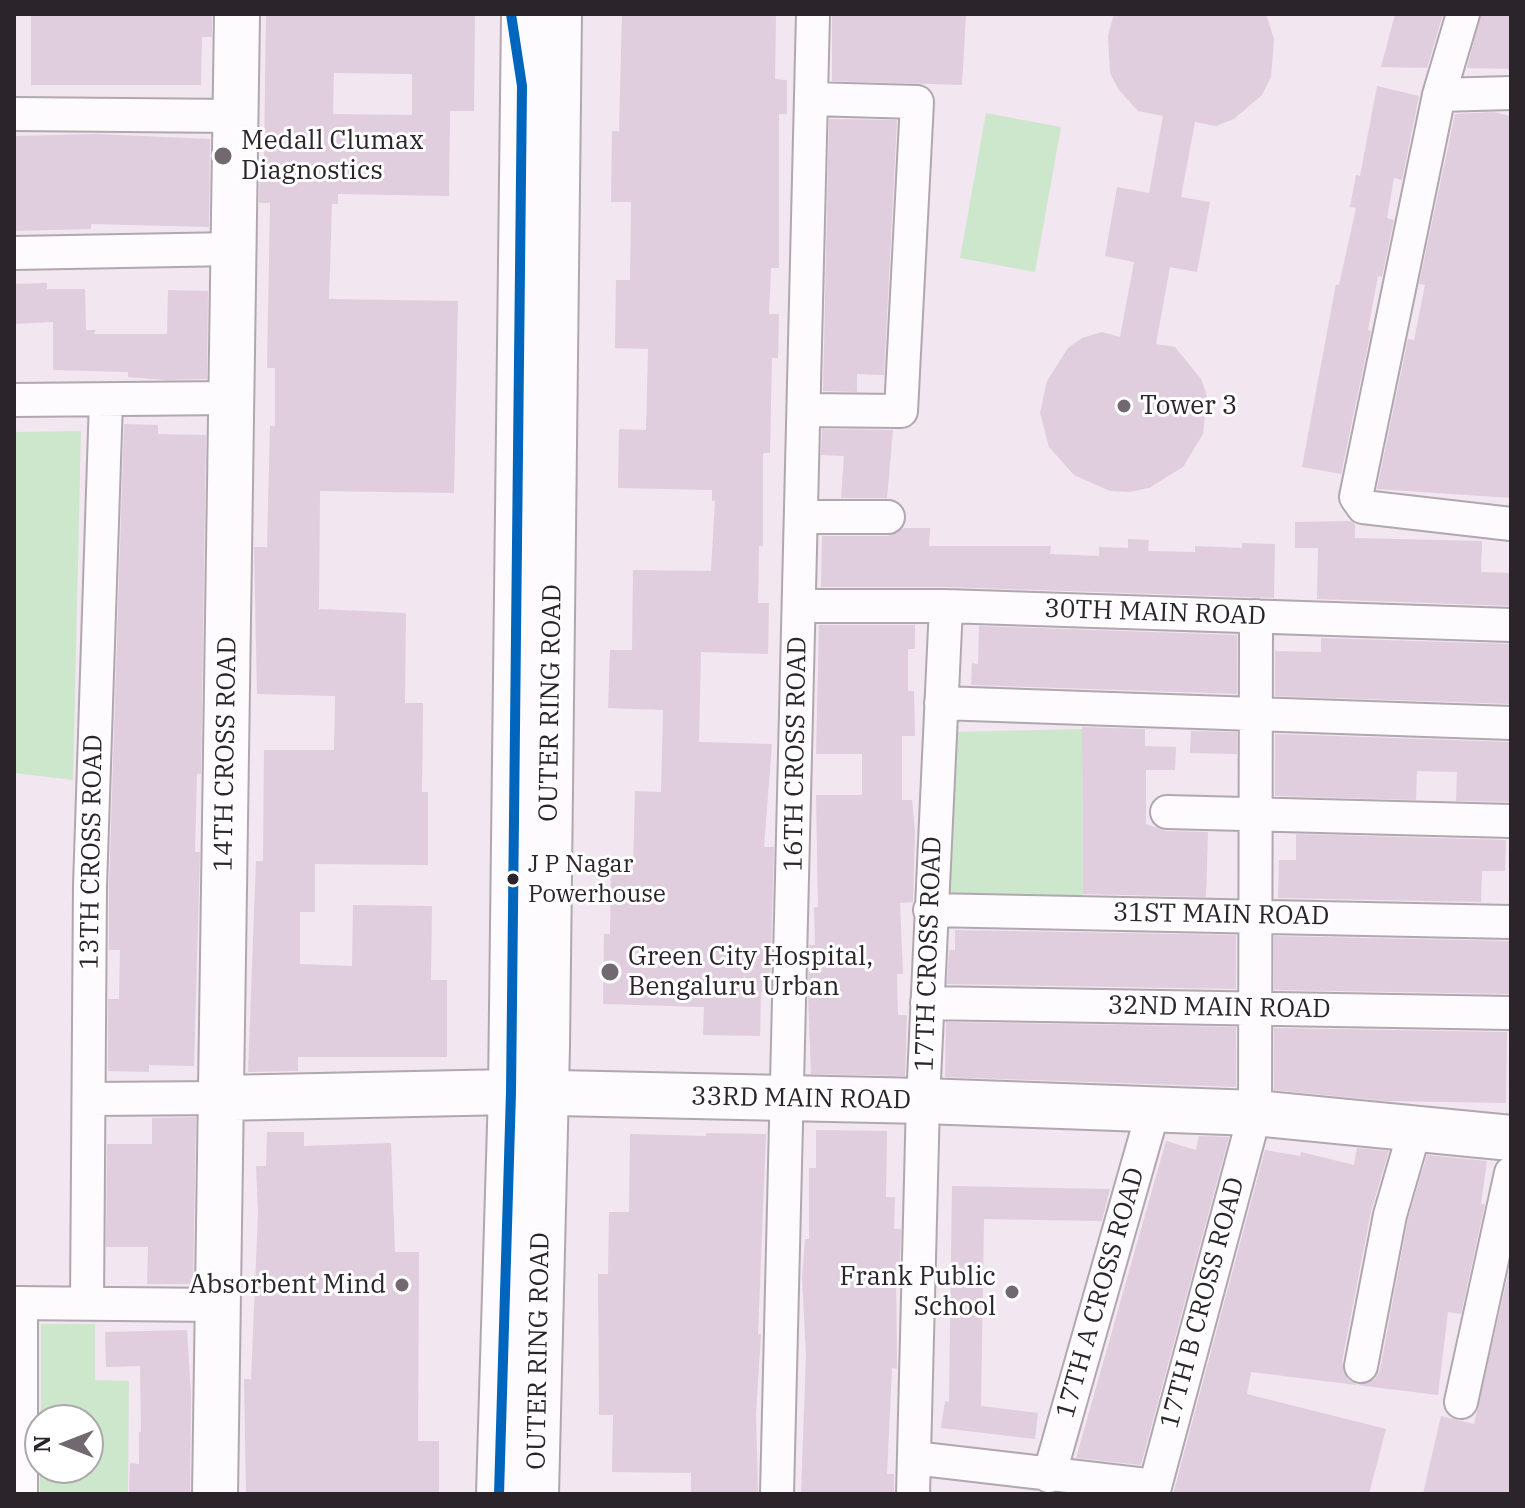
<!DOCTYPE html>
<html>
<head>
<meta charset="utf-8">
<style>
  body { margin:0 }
  #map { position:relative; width:1525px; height:1508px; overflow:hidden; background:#f2e6f0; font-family:"IBM Plex Serif",serif }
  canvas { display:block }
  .frame { position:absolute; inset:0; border:16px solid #2c242b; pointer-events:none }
  .north { position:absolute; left:24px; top:1404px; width:80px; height:80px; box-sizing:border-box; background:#fff; border:2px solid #aba7aa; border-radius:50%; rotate:270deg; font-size:22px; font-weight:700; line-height:32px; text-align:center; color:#2c242b }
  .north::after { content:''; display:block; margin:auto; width:28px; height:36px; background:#716870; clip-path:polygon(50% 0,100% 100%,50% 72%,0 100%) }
</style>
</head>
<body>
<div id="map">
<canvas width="1525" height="1508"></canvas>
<div class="frame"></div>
<div class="north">N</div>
</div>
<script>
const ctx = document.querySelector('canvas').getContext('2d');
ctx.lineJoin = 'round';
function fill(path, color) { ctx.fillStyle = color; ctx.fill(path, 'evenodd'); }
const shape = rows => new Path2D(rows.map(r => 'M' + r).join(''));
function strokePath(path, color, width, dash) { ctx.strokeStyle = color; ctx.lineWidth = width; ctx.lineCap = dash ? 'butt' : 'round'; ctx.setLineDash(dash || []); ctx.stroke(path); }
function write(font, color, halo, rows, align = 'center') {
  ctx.font = font + ' "IBM Plex Serif",serif'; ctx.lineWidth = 6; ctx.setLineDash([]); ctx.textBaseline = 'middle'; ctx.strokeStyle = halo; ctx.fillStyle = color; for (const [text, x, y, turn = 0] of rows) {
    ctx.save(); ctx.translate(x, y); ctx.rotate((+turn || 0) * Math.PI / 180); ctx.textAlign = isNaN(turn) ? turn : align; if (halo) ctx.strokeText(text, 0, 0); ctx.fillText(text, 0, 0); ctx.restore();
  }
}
const green = shape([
  [986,113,1061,127,1035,272,960,258],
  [81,431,73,780,14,773,14,432],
  [1082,729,1083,900,947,899,950,732],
  [41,1324,95,1324,95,1380,129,1381,128,1494,40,1494,40,1468,88,1468,88,1420,41,1420]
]);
const building = shape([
  [31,14,212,14,212,37,202,37,201,85,31,85],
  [266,14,475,14,474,111,450,111,449,196,338,194,338,204,332,204,329,299,458,301,454,493,320,491,319,609,406,613,405,703,423,703,422,792,428,792,428,865,315,864,315,912,300,912,300,964,352,966,353,905,432,906,431,980,447,980,447,1057,298,1057,298,1071,248,1072,256,861,263,861,264,750,334,750,335,696,257,694,254,547,267,547,270,426,275,426,275,368,267,368,270,203,259,203,260,157,264,157],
  [334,73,412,74,412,115,333,114],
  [622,14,776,14,775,79,787,80,787,114,779,114,779,268,771,268,769,314,779,314,778,358,772,358,770,453,763,453,763,546,759,546,758,603,769,603,768,654,701,652,699,742,772,744,764,847,774,847,770,992,761,992,760,1036,703,1035,704,1007,603,1004,604,934,610,934,611,869,633,869,635,791,661,792,663,710,608,708,610,650,632,650,633,570,711,571,715,501,712,501,712,490,618,488,619,429,646,430,648,349,615,348,616,280,630,280,631,202,611,202,612,131,619,131],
  [832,14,966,14,962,85,832,81],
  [1114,14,1266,14,1274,39,1271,77,1262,95,1234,119,1216,126,1195,122,1181,197,1210,202,1197,272,1170,267,1156,344,1175,347,1201,379,1207,396,1203,434,1183,467,1149,488,1129,492,1110,491,1074,475,1049,447,1040,413,1047,381,1068,348,1082,338,1102,332,1120,337,1134,262,1105,256,1117,187,1149,193,1163,116,1138,111,1119,90,1110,73,1108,36],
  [1395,14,1443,14,1427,68,1381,67],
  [1481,14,1511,14,1511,69,1467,68],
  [1377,86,1419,96,1402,180,1394,178,1387,218,1394,220,1382,277,1378,276,1368,330,1371,331,1341,474,1302,467,1336,284,1339,285,1356,208,1350,207,1356,175,1360,176],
  [1494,112,1511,116,1511,498,1377,489,1408,339,1414,340,1425,285,1419,284,1455,114],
  [829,119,897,120,884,375,857,374,857,392,823,391],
  [96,134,210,139,209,227,91,224,91,229,14,231,14,136],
  [47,283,47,289,85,289,86,330,95,330,94,334,167,334,168,290,208,291,207,379,165,380,128,377,128,372,53,370,53,322,14,324,14,284],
  [124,424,158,425,158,434,206,435,201,774,197,774,195,852,200,852,194,1066,149,1065,149,1072,108,1071,108,999,119,999,120,950,109,950,109,886],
  [822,429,893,430,887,498,841,498,844,456,821,455],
  [1351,521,1355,524,1355,538,1482,541,1481,572,1511,573,1511,606,1317,599,1318,548,1295,548,1295,522],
  [904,528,930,528,929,546,1051,546,1050,554,1099,556,1099,547,1128,548,1128,539,1149,540,1148,551,1195,552,1195,546,1242,548,1242,543,1275,544,1274,598,947,587,821,587,822,536,888,536],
  [819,625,915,625,915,649,908,649,908,691,914,691,915,736,902,736,902,800,912,800,915,832,913,902,900,903,903,974,897,974,898,1015,907,1015,905,1076,811,1074,808,996,809,945,815,945,814,907,818,907,816,795,862,795,862,754,816,754],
  [979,626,1237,635,1237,694,971,685,972,663,978,664],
  [1321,638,1511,644,1511,704,1275,696,1275,651,1321,652],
  [1082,727,1145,729,1145,746,1176,747,1175,770,1146,770,1146,824,1166,831,1208,832,1206,897,1083,894],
  [1191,731,1237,732,1237,754,1190,753],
  [1275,734,1511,742,1511,802,1456,801,1457,772,1417,771,1416,800,1275,796],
  [1296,834,1506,840,1505,871,1482,871,1481,902,1278,898,1279,860,1296,860],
  [955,930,1236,935,1236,989,947,984,949,950,955,950],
  [1274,936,1511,941,1511,994,1274,990],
  [946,1022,1236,1027,1236,1087,945,1077],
  [1274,1028,1507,1032,1506,1103,1385,1101,1274,1090],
  [196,1117,193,1284,147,1284,148,1247,106,1247,107,1144,152,1144,152,1118],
  [816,1130,887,1131,886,1197,895,1197,894,1229,901,1229,900,1262,896,1262,897,1369,892,1368,887,1474,894,1474,894,1494,801,1494,806,1355,802,1278,805,1239,809,1239,809,1168,816,1168],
  [267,1132,304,1132,304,1146,391,1143,395,1252,419,1252,418,1441,439,1441,439,1494,246,1494,244,1379,251,1379,258,1213,256,1166,266,1166],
  [706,1133,766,1134,758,1334,761,1334,756,1414,758,1494,691,1494,691,1473,612,1472,613,1415,599,1415,598,1274,608,1274,609,1212,629,1212,630,1134,706,1136],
  [1199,1136,1229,1137,1141,1465,1076,1458,1166,1141,1196,1150],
  [1357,1148,1389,1151,1371,1211,1342,1362,1348,1380,1358,1385,1375,1379,1380,1370,1408,1219,1427,1155,1487,1161,1481,1204,1485,1204,1461,1314,1448,1312,1438,1395,1251,1372,1247,1394,1386,1429,1369,1494,1173,1494,1265,1150,1300,1156,1301,1152,1354,1165],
  [952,1186,1110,1189,1102,1221,984,1219,981,1406,1038,1413,1035,1439,941,1428,945,1401,949,1402],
  [1511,1262,1511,1494,1423,1494,1441,1416,1474,1424],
  [187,1330,191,1394,190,1494,129,1494,130,1463,139,1464,139,1432,141,1432,140,1366,106,1367,105,1332]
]);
const street = shape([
  [1463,14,1439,95,1356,497,1363,507,1511,524],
  [1439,95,1511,93],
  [14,114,235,116],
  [14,253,233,249],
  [14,400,231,398],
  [804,410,901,411,917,102,811,99],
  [802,517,888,517],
  [800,606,946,606,1511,625],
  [941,703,1511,723],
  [1167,812,1511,821],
  [930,910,1511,922],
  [927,1003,1511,1013],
  [89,1099,221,1098],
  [14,1303,218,1305],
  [21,1303,21,1494],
  [87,1303,90,886,106,400],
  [1361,1366,1390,1215,1415,1129],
  [1461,1402,1511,1173],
  [914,1458,1155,1486],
  [1049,1476,1153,1111],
  [777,1494,813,14],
  [913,1494,923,1101,946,606],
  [1153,1494,1255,1113,1256,616]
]);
const secondary = shape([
  [221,1098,511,1092,923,1101,1255,1113,1511,1138],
  [215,1494,237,14]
]);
const highway = shape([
  [499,1494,511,1092,524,14],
  [536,1494,547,1046,559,14]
]);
const bus1 = shape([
  [499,1494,511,1092,522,86,511,14]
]);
const markers = [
  [223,156,10,"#716870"],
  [1124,406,8,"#716870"],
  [513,879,7,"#2c242b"],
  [610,972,10,"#716870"],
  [402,1285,8,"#716870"],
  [1012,1292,8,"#716870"]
];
const busNames = [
  ["J P Nagar",528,865],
  ["Powerhouse",528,895]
];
const poiNames = [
  ["Medall Clumax",241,141],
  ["Diagnostics",241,171],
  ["Tower 3",1140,406],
  ["Green City Hospital,",628,957],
  ["Bengaluru Urban",628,987],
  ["Frank Public",996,1277,"right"],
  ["School",996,1307,"right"],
  ["Absorbent Mind",386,1285,"right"]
];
const streetNames = [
  ["30TH MAIN ROAD",1155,613,2],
  ["OUTER RING ROAD",551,703,-89],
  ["14TH CROSS ROAD",226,754,-89],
  ["16TH CROSS ROAD",796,754,-89],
  ["13TH CROSS ROAD",92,852,-89],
  ["31ST MAIN ROAD",1221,915,1],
  ["17TH CROSS ROAD",929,954,-88],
  ["32ND MAIN ROAD",1219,1008,1],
  ["33RD MAIN ROAD",801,1099,1],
  ["17TH A CROSS ROAD",1101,1293,-74],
  ["17TH B CROSS ROAD",1203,1303,-75],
  ["OUTER RING ROAD",539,1351,-89]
];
fill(green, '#cde7cc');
fill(building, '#e0cddd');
strokePath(street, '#b0a7af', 36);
strokePath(secondary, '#b0a7af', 48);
strokePath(highway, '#b0a7af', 48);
strokePath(street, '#fdfbfd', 32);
strokePath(secondary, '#fdfbfd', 44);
strokePath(highway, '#fdfbfd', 44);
strokePath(bus1, '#0065bd', 10);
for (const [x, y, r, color] of markers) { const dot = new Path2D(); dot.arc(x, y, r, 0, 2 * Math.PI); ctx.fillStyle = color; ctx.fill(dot); strokePath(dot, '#fff', 3); }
write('24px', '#2c242b', '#fff', busNames, 'left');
write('26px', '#2c242b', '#fff', poiNames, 'left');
write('26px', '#2c242b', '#fff', streetNames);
</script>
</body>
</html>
